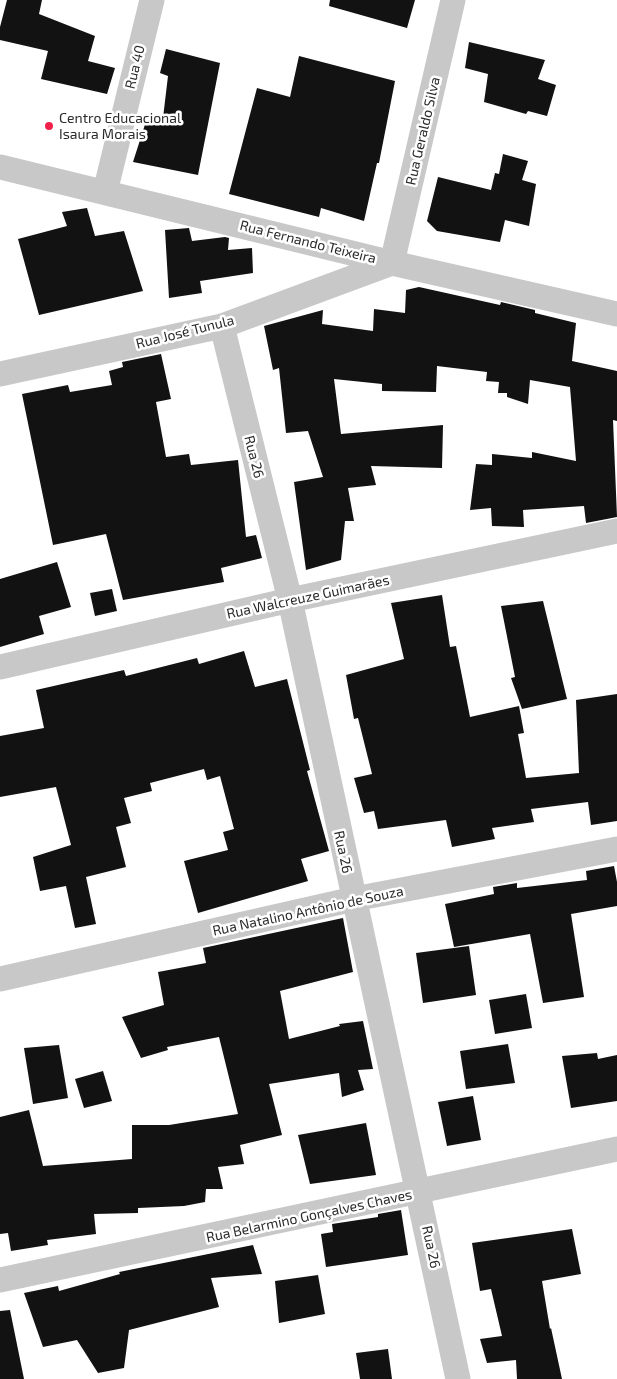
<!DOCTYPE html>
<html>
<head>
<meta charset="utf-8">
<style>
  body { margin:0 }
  canvas { display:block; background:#fff }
</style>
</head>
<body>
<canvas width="617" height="1379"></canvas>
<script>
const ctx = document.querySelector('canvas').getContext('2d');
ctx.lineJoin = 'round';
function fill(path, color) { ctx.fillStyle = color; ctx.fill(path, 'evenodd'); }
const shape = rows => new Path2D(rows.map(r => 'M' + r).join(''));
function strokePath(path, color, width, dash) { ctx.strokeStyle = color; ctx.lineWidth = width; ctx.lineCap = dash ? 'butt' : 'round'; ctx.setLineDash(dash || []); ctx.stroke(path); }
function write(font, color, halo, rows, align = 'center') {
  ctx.font = font + ' "Exo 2",sans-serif'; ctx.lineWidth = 5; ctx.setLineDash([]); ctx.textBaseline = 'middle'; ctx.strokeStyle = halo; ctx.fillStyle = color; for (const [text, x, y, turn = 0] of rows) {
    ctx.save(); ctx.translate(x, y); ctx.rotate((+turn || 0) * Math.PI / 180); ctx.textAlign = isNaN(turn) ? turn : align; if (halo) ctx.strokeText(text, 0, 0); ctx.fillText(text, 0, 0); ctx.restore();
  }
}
const building = shape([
  [7,0,42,0,39,14,95,36,88,61,115,68,107,94,41,79,48,51,0,40,0,27],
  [330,0,415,0,407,28,329,6],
  [469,42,545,60,538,79,556,85,547,116,528,111,526,114,484,102,488,74,465,68],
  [166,49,220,63,198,175,133,162,148,115,163,118,168,76,160,73],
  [299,56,395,81,379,163,377,163,364,221,321,208,319,217,229,194,257,88,290,97],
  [503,154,528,161,522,180,536,184,529,226,505,220,500,242,437,231,427,221,438,177,491,190,495,173,499,174],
  [87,208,95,236,124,231,143,291,39,315,18,239,67,226,62,212],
  [189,228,192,241,225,237,229,238,228,250,252,248,253,273,200,281,202,293,169,298,165,230],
  [419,287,500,305,501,302,535,310,535,313,576,323,572,361,617,371,617,421,613,420,617,517,586,523,584,506,523,510,524,527,492,526,491,508,470,510,476,464,492,465,492,454,532,458,532,452,576,461,570,387,530,380,528,404,507,397,507,393,498,393,499,382,486,381,487,372,437,366,436,392,382,391,382,384,334,379,341,434,443,425,442,468,371,466,376,485,348,488,354,521,345,521,341,560,306,570,294,482,323,477,308,431,286,433,279,368,273,370,264,326,323,310,322,324,373,331,374,309,405,313,406,290],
  [161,354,171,399,156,402,166,457,189,454,191,465,238,460,246,537,256,535,262,558,221,568,224,582,123,600,106,534,53,545,22,394,68,385,70,392,112,385,109,371,123,367,122,362],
  [57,562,71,607,39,616,44,634,0,647,0,579],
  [112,589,117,611,95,616,90,593],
  [442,595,450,647,456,646,470,717,519,706,524,733,518,734,526,778,579,773,576,700,617,694,617,821,591,825,588,802,531,809,534,822,492,828,495,839,452,847,446,820,378,829,374,811,364,813,354,778,372,774,358,718,354,719,346,675,404,659,391,603],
  [543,601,567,699,522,709,511,678,515,677,501,606],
  [244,651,255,687,287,679,310,770,307,771,329,851,301,859,308,881,198,913,184,861,228,850,223,832,234,829,220,776,207,780,204,769,150,783,152,791,124,798,131,823,116,827,126,867,86,877,96,924,75,928,66,886,40,891,33,857,71,845,56,787,0,797,0,736,44,728,36,690,124,670,126,676,197,658,199,664],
  [614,866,617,882,617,906,571,914,584,997,543,1003,530,934,454,947,445,904,494,894,493,887,517,883,517,888,587,880,586,871],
  [343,918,353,972,280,991,289,1039,340,1026,339,1024,363,1021,373,1069,358,1070,364,1090,342,1097,339,1073,269,1084,282,1135,240,1145,244,1164,218,1167,223,1189,206,1189,205,1202,184,1206,138,1208,138,1213,94,1214,96,1234,47,1240,48,1245,11,1251,8,1233,0,1234,0,1117,29,1110,43,1166,132,1159,132,1125,169,1125,238,1114,219,1037,167,1047,168,1050,141,1058,122,1017,164,1005,158,972,206,963,203,948],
  [469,946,476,995,423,1003,416,953],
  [526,994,532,1028,495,1034,489,1000],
  [508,1044,515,1083,466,1089,460,1051],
  [59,1045,68,1098,33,1104,24,1048],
  [597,1053,598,1059,617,1055,617,1101,571,1108,562,1056],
  [103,1071,112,1101,84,1108,75,1079],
  [473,1096,481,1140,447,1146,438,1102],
  [366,1123,376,1175,310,1184,298,1135],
  [401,1210,408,1255,326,1267,321,1234,333,1232,332,1224,378,1217,378,1214],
  [572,1229,581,1274,542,1281,550,1329,551,1328,562,1379,517,1379,516,1360,487,1363,480,1339,502,1336,491,1289,480,1291,472,1243],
  [253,1245,262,1274,211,1278,219,1307,129,1330,124,1368,98,1373,77,1340,43,1347,24,1293,58,1286,59,1291,120,1274,119,1272],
  [318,1275,325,1314,279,1323,275,1281],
  [10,1310,24,1379,0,1379,0,1311],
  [388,1349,392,1379,360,1379,356,1353]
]);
const street = shape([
  [0,167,392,263,617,314],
  [105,192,152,0],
  [222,326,290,600,458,1379],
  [0,374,222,326,392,263,453,0],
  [0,667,290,600,617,531],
  [0,979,354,899,617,849],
  [0,1280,617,1149]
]);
const markers = [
  [49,126,5,"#f0204b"]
];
const streetNames = [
  ["Rua 40",135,67,-76],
  ["Rua Geraldo Silva",423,131,-77],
  ["Rua Fernando Teixeira",308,242,14],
  ["Rua José Tunula",185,332,-14],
  ["Rua 26",254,457,76],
  ["Rua Walcreuze Guimarães",308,597,-12],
  ["Rua 26",343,852,78],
  ["Rua Natalino Antônio de Souza",308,911,-12],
  ["Rua Belarmino Gonçalves Chaves",309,1216,-12],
  ["Rua 26",431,1247,78]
];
const poiNames = [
  ["Centro Educacional",59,118],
  ["Isaura Morais",59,134]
];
fill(building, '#121212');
strokePath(street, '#c8c8c8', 25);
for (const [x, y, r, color] of markers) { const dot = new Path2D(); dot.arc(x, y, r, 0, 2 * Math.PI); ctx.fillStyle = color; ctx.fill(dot); strokePath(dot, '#fff', 2); }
write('14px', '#2b2b2b', '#fff', streetNames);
write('14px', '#2b2b2b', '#fff', poiNames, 'left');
</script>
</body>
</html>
